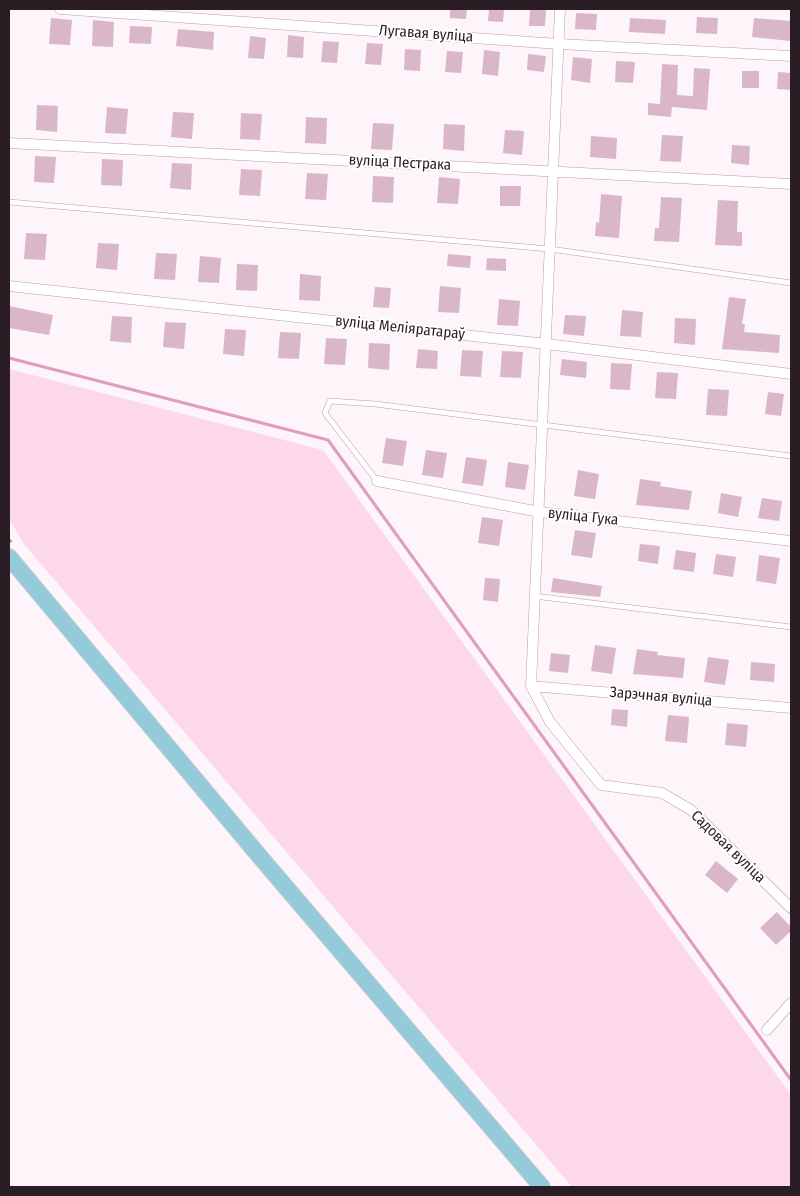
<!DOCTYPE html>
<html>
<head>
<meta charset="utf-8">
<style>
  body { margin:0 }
  #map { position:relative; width:800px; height:1196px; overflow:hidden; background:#fdf5f9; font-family:"Fira Sans Condensed",sans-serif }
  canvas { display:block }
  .frame { position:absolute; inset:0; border:10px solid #2a1e24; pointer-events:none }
</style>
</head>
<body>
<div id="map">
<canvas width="800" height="1196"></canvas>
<div class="frame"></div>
</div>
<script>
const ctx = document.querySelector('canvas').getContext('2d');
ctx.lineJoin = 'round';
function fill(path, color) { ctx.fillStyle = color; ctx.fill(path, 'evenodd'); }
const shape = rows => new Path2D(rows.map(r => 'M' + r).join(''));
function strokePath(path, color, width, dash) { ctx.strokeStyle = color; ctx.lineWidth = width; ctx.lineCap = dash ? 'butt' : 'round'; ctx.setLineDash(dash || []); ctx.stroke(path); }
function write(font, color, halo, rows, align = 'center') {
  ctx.font = font + ' "Fira Sans Condensed",sans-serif'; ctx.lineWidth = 4; ctx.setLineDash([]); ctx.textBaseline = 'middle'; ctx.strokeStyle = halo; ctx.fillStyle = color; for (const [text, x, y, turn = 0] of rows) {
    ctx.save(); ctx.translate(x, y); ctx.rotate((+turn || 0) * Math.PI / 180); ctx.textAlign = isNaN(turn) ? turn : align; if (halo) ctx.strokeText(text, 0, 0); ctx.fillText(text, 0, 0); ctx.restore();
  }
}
const green = shape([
  [9,369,323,450,791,1095,791,1187,572,1187,24,544,9,519]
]);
const stream = shape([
  [9,358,328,440,791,1080]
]);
const building = shape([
  [450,9,467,9,466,19,450,18],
  [489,9,504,9,503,22,488,21],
  [530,9,546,9,545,26,529,26],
  [576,13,597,14,596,30,575,29],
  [697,17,718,18,717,34,696,33],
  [51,18,72,20,70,45,49,44],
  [630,18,666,20,665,34,629,32],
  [754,18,791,21,790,41,752,37],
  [93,20,114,22,113,47,92,46],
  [130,26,152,27,151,44,129,43],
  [178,29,214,32,213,50,176,46],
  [288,35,304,37,303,58,287,57],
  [250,36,266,38,264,59,248,58],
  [323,41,339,42,337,63,321,62],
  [367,43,383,44,381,65,365,64],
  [405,49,421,50,420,71,404,70],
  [484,50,500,52,498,76,482,74],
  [447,51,463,52,461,73,445,72],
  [528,54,546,56,544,72,527,70],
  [573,57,592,59,590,83,571,80],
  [616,61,635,62,633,83,615,82],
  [662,64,678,65,677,95,693,96,694,68,710,69,707,110,672,107,671,117,648,115,648,103,660,104],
  [742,71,759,71,759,88,742,88],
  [778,72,791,73,791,90,777,89],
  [37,105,58,106,57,132,36,130],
  [107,107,128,109,126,134,105,133],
  [173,112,194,113,192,139,171,137],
  [241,113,262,114,260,140,240,139],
  [306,117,327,118,326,144,305,143],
  [373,123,394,124,392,150,371,149],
  [444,124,465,125,464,151,443,149],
  [505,130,524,131,522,155,503,153],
  [662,135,683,136,681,162,660,161],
  [591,136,617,138,616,159,590,157],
  [732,145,750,146,749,165,731,163],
  [35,156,56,157,54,183,34,182],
  [102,159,123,160,122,186,101,185],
  [172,163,192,164,191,190,170,188],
  [241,169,262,170,260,196,239,195],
  [307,173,328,174,326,200,305,199],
  [373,176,394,177,393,203,372,202],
  [439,177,460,179,458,204,437,203],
  [500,186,521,186,520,206,500,206],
  [601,194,622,196,619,238,595,236,596,222,599,223],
  [661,197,682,198,679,242,654,241,655,228,659,228],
  [718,200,738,201,737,232,742,232,742,246,715,245],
  [26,233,47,234,45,260,24,259],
  [98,243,119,244,117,270,96,268],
  [156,253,177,254,175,280,154,279],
  [448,254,471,256,470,268,447,266],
  [200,256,221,258,219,283,198,282],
  [487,258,506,259,506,271,486,270],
  [237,264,258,265,257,291,236,290],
  [300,274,321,276,320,301,299,300],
  [440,286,461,288,459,313,438,312],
  [375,287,391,288,389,308,373,307],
  [729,297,746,299,742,324,745,324,744,332,780,335,779,353,722,349],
  [499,299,520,301,518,326,497,325],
  [9,306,53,315,49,335,9,328],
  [622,310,643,312,641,337,620,336],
  [565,315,586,316,584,336,563,334],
  [112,316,132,317,131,343,110,341],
  [675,318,696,319,695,345,674,343],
  [165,322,186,323,184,349,163,347],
  [225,329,246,330,244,356,223,354],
  [280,332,301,333,299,359,278,358],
  [326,338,347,339,345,365,324,364],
  [369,343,390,344,389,370,368,368],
  [418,349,438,351,437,369,416,368],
  [462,350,483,351,481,377,460,376],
  [502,351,523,352,521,378,500,377],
  [562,359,587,362,586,378,560,375],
  [611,363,632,364,630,390,610,389],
  [657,372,678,373,676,399,655,398],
  [708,389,729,390,727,416,706,415],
  [768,392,784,394,781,416,765,414],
  [386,438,407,441,403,466,382,463],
  [426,450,447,453,443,478,422,475],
  [466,457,487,460,483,486,462,483],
  [508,462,529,465,525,490,505,487],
  [578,470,599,474,595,499,574,496],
  [640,479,661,482,660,486,692,491,689,510,636,505],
  [721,493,742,497,738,517,718,513],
  [762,498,782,501,779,521,758,518],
  [482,517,503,520,499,546,478,543],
  [575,530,596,533,592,558,571,555],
  [640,544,660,546,658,564,638,561],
  [676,550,696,553,694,572,673,569],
  [716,554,736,557,733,577,713,574],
  [759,555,780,558,776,584,756,581],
  [485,578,500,579,498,602,483,600],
  [553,578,602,586,600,597,551,592],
  [595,645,616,648,612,674,591,671],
  [637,649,658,652,657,655,685,658,683,678,633,674],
  [551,653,570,655,568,673,549,671],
  [708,657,729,660,725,685,704,682],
  [751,662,775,664,774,682,750,680],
  [612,709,628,710,627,727,611,725],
  [668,715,689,717,687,743,665,741],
  [727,723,748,725,746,747,725,745],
  [716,861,738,879,727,893,705,875],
  [777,912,791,927,791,931,776,945,760,928]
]);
const path = shape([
  [9,539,12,543]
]);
const lane = shape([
  [9,202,550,249,791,283],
  [377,481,325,413,330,401,375,404,791,456],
  [534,596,791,627]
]);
const street = shape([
  [60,9,559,44,791,56],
  [560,9,531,686,550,722,601,785,662,793,691,810,791,908],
  [9,143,791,184],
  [9,286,547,344,791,374],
  [377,481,540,512,791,541],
  [531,686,791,708],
  [767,1030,791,1003]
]);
const primary = shape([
  [9,557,261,858,542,1187]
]);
const streetNames = [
  ["Лугавая вуліца",426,34,4],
  ["вуліца Пестрака",400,163,3],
  ["вуліца Меліяратараў",400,328,6],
  ["вуліца Гука",583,517,6],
  ["Зарэчная вуліца",661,697,5],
  ["Садовая вуліца",728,847,44]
];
fill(green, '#fdd8eb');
strokePath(stream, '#e09dc1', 3);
fill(building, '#d9b7c8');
strokePath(lane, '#bc9bac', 6);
strokePath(street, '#bc9bac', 11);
strokePath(primary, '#d4d2d3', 18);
strokePath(path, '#988e93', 2, [4, 2.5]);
strokePath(lane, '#fff', 5);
strokePath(street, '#fff', 10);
strokePath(primary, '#95cada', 16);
write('15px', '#2a1e24', '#fff', streetNames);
</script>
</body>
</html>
